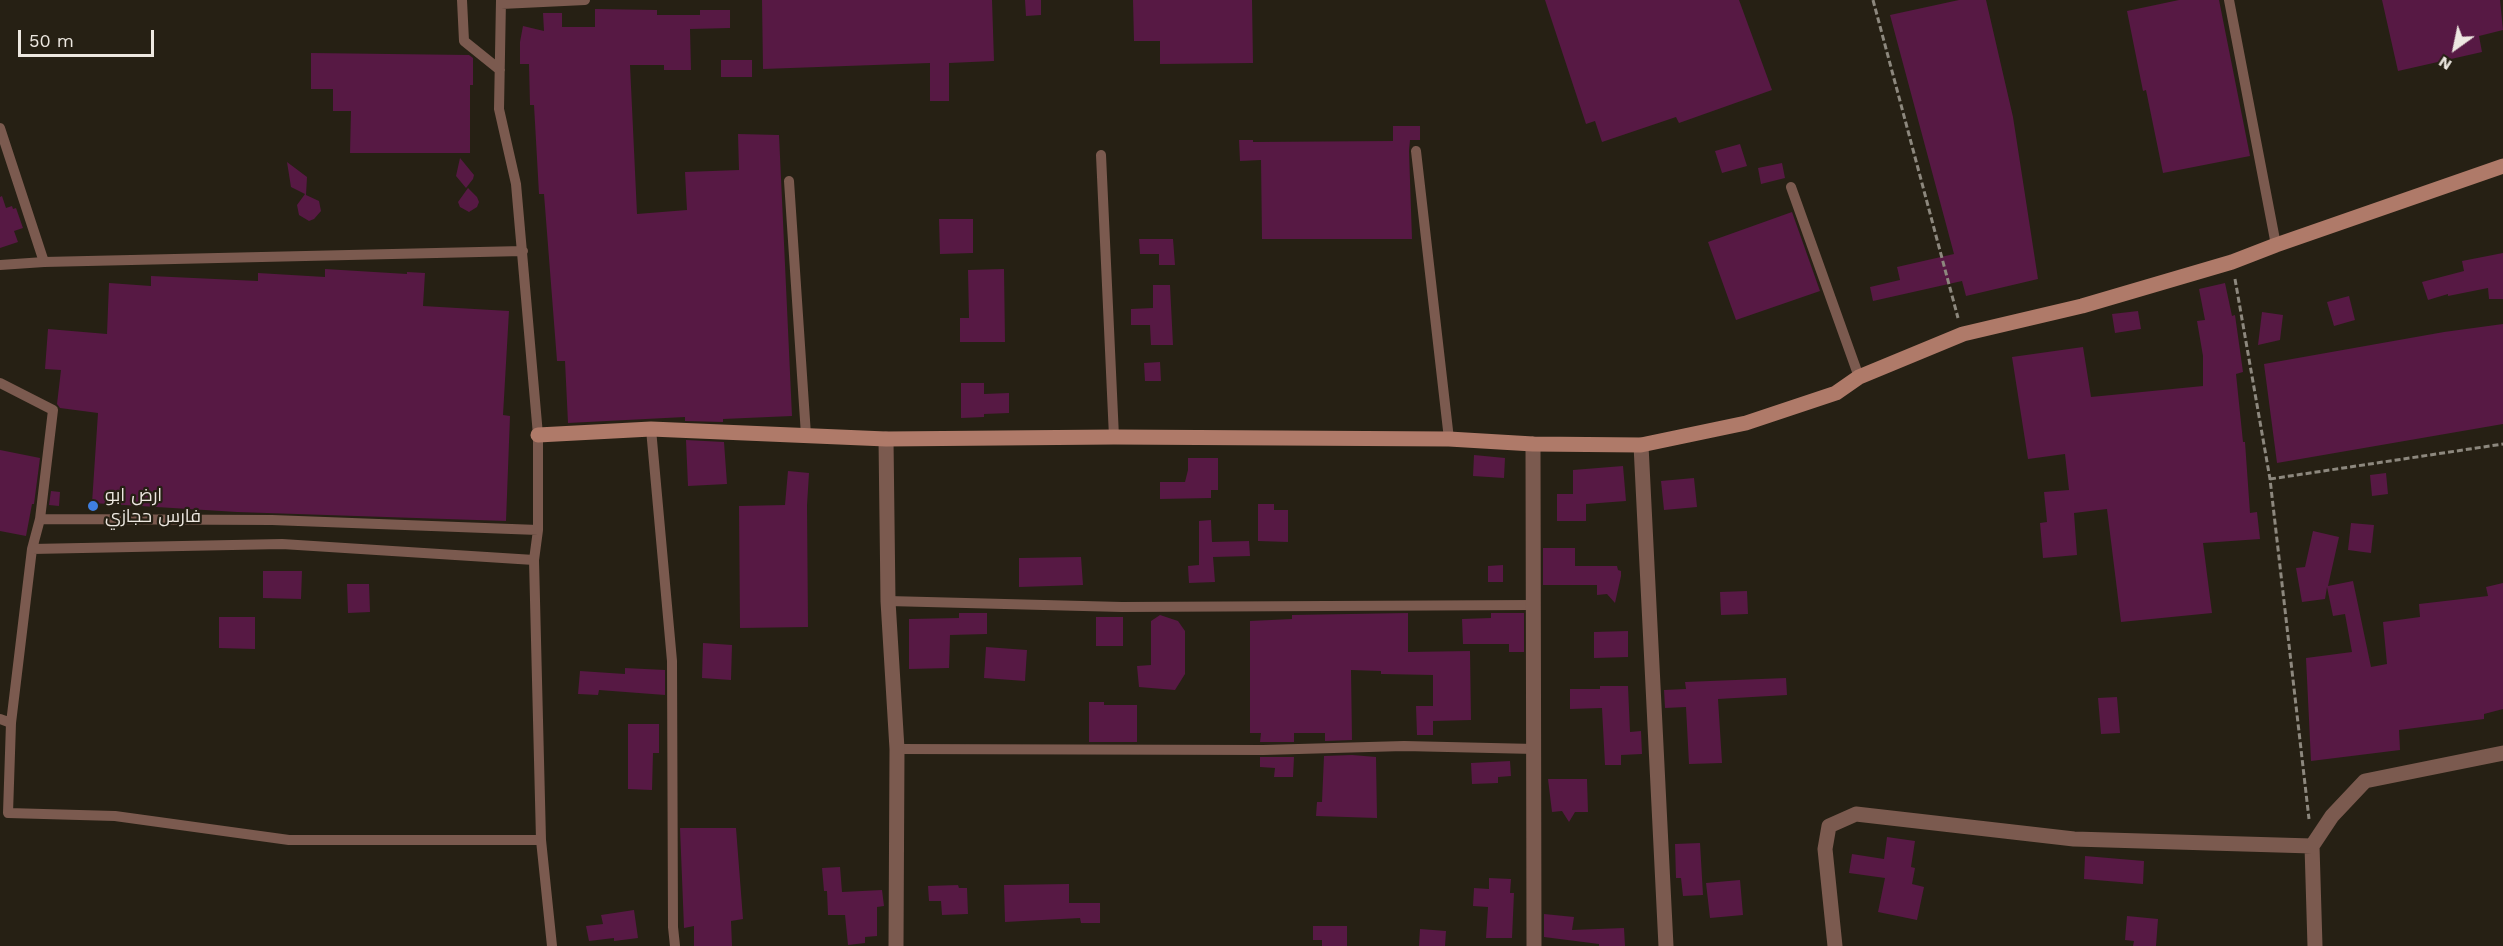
<!DOCTYPE html>
<html>
<head>
<meta charset="utf-8">
<style>
  body { margin:0 }
  #map { position:relative; width:2503px; height:946px; overflow:hidden; background:#262014; font-family:"Work Sans",sans-serif }
  canvas { display:block }
  .north { position:absolute; left:2425px; top:18px; width:60px; height:60px; -webkit-text-stroke:4px #262014; paint-order:stroke; rotate:213deg; font-size:16px; font-weight:700; line-height:24px; text-align:center; color:#ede8e1 }
  .north::after { content:''; display:block; margin:auto; width:21px; height:27px; background:#ede8e1; clip-path:polygon(50% 0,100% 100%,50% 72%,0 100%) }
  .scale { position:absolute; left:18px; top:30px; width:136px; height:27px; box-sizing:border-box; border:3px solid #ede8e1; border-top:0; padding-left:8px; font-size:18px; line-height:21px; white-space:nowrap; color:#ede8e1; -webkit-text-stroke:4px #262014; paint-order:stroke }
</style>
</head>
<body>
<div id="map">
<canvas width="2503" height="946"></canvas>
<div class="north">N</div>
<div class="scale">50 m</div>
</div>
<script>
const ctx = document.querySelector('canvas').getContext('2d');
ctx.lineJoin = 'round';
function fill(path, color) { ctx.fillStyle = color; ctx.fill(path, 'evenodd'); }
const shape = rows => new Path2D(rows.map(r => 'M' + r).join(''));
function strokePath(path, color, width, dash) { ctx.strokeStyle = color; ctx.lineWidth = width; ctx.lineCap = dash ? 'butt' : 'round'; ctx.setLineDash(dash || []); ctx.stroke(path); }
function write(font, color, halo, rows, align = 'center') {
  ctx.font = font + ' "Work Sans",Cairo,sans-serif'; ctx.lineWidth = 4.5; ctx.setLineDash([]); ctx.textBaseline = 'middle'; ctx.strokeStyle = halo; ctx.fillStyle = color; for (const [text, x, y, turn = 0] of rows) {
    ctx.save(); ctx.translate(x, y); ctx.rotate((+turn || 0) * Math.PI / 180); ctx.textAlign = isNaN(turn) ? turn : align; if (halo) ctx.strokeText(text, 0, 0); ctx.fillText(text, 0, 0); ctx.restore();
  }
}
const building = shape([
  [762,0,992,0,994,61,949,63,949,101,930,101,930,63,763,69],
  [1025,0,1041,0,1041,15,1026,16],
  [1133,0,1252,0,1253,63,1160,64,1160,41,1134,41],
  [1545,0,1739,0,1772,90,1679,123,1676,117,1602,142,1595,121,1586,124],
  [1959,0,1986,0,2013,117,2038,279,1966,296,1962,281,1873,301,1870,287,1900,280,1897,267,1954,254,1890,15],
  [2179,0,2219,0,2250,156,2163,173,2146,90,2143,91,2127,11],
  [2382,0,2500,0,2503,30,2479,36,2482,52,2398,71],
  [595,9,657,10,657,15,700,15,700,10,730,10,730,28,690,29,691,70,664,70,664,65,630,65,637,214,687,210,685,172,739,170,738,134,779,135,792,416,723,419,723,422,685,421,685,417,568,423,565,361,557,361,544,194,539,194,534,105,530,105,529,64,520,64,520,42,523,26,544,31,543,13,562,13,562,27,595,27],
  [311,53,469,55,473,58,473,85,470,85,470,153,350,153,351,111,333,111,333,89,311,89],
  [721,60,752,60,752,77,721,77],
  [1393,126,1420,126,1420,140,1410,140,1409,151,1412,239,1262,239,1261,160,1240,161,1239,140,1253,140,1253,142,1393,141],
  [1740,144,1747,166,1722,173,1715,151],
  [460,158,474,175,473,179,466,188,456,176],
  [287,162,307,177,306,195,319,201,321,211,314,219,309,221,299,215,297,205,305,194,291,187],
  [1782,163,1785,178,1761,184,1758,168],
  [468,188,477,197,479,202,477,207,469,212,460,207,458,202],
  [2,196,6,208,12,206,13,209,16,208,23,228,14,231,18,242,0,248,0,197],
  [1792,212,1820,291,1736,320,1708,242],
  [939,219,973,219,973,253,940,254],
  [1139,239,1173,239,1175,265,1159,265,1159,254,1140,254],
  [2503,253,2503,299,2489,299,2488,288,2448,296,2448,294,2428,300,2422,282,2464,271,2462,261],
  [325,269,407,274,407,272,425,273,423,306,509,311,503,415,510,416,506,521,237,512,92,503,98,413,60,408,57,404,61,370,45,369,48,329,107,334,109,283,151,286,151,276,258,281,258,273,325,277],
  [1004,269,1005,342,960,342,960,318,969,318,968,270],
  [2225,283,2232,316,2235,315,2243,372,2236,374,2243,442,2245,442,2250,513,2257,512,2260,539,2203,543,2212,613,2121,622,2107,509,2074,513,2077,555,2043,558,2040,523,2047,522,2044,492,2069,490,2065,454,2028,459,2012,357,2083,347,2091,397,2203,386,2203,356,2197,321,2205,320,2199,289],
  [1153,285,1170,285,1173,345,1151,345,1150,325,1131,325,1131,309,1153,308],
  [2349,296,2355,320,2334,326,2327,302],
  [2138,311,2141,329,2115,333,2112,314],
  [2262,312,2283,315,2280,340,2258,345],
  [2503,324,2503,424,2277,463,2264,364,2444,332],
  [1160,362,1161,381,1145,381,1144,363],
  [961,383,984,383,984,394,1009,393,1009,413,984,414,984,417,961,418],
  [686,440,724,442,727,484,688,486],
  [0,450,40,458,34,504,32,504,26,536,0,531],
  [1474,455,1505,458,1504,478,1473,476],
  [1188,458,1218,458,1218,490,1211,490,1211,498,1160,499,1160,482,1185,482,1188,470],
  [1623,466,1626,501,1586,504,1586,521,1557,521,1557,494,1573,494,1573,470],
  [788,471,809,473,807,505,808,627,740,628,739,506,785,505],
  [2386,473,2388,494,2372,496,2370,475],
  [1694,478,1697,507,1664,510,1661,481],
  [51,491,60,492,59,506,49,505],
  [1258,504,1274,504,1274,510,1288,510,1288,542,1258,541],
  [1211,520,1212,542,1249,541,1250,556,1213,557,1215,582,1189,583,1188,566,1199,565,1199,521],
  [2351,523,2374,525,2371,553,2348,550],
  [2313,531,2339,537,2328,586,2353,581,2371,667,2387,664,2383,622,2420,617,2419,604,2488,596,2486,587,2503,583,2503,709,2484,714,2484,719,2399,730,2400,750,2311,761,2306,658,2352,652,2345,614,2333,616,2327,587,2325,599,2302,602,2296,568,2305,567],
  [1543,548,1575,548,1575,566,1617,566,1618,570,1621,571,1621,576,1615,603,1607,594,1597,595,1597,585,1543,585],
  [1081,557,1083,585,1019,587,1019,558],
  [1503,565,1503,582,1488,582,1488,566],
  [263,571,302,571,301,599,263,598],
  [347,584,369,584,370,612,348,613],
  [1747,591,1748,614,1721,615,1720,592],
  [959,613,987,613,987,634,950,635,949,668,909,669,909,619,959,618],
  [1408,613,1408,652,1470,651,1471,720,1433,721,1433,735,1417,735,1416,706,1433,706,1433,675,1381,674,1381,671,1351,670,1352,740,1325,741,1325,733,1294,733,1294,742,1260,742,1261,733,1250,733,1250,621,1292,619,1292,615],
  [1491,613,1524,613,1524,652,1509,652,1509,644,1463,644,1462,619,1491,618],
  [1160,615,1178,621,1185,631,1185,674,1175,690,1139,687,1137,666,1151,665,1151,621],
  [219,617,255,617,255,649,219,648],
  [1096,617,1123,617,1123,646,1096,646],
  [1628,631,1628,657,1594,658,1594,632],
  [703,643,732,645,731,680,702,678],
  [986,647,1027,650,1025,681,984,678],
  [625,668,665,670,665,695,599,690,598,695,578,694,580,671,625,674],
  [1786,678,1787,695,1718,699,1722,763,1689,764,1686,707,1665,708,1664,690,1686,689,1685,682],
  [1600,686,1628,686,1630,732,1641,731,1642,754,1621,755,1621,765,1605,765,1602,708,1570,709,1570,689,1600,689],
  [2117,697,2120,733,2101,734,2098,698],
  [1089,702,1104,702,1104,705,1137,705,1137,742,1089,742],
  [628,724,659,724,659,753,653,753,652,790,628,789],
  [1352,755,1376,757,1377,818,1316,816,1317,802,1322,802,1324,756],
  [1260,757,1294,757,1293,777,1274,777,1275,768,1260,767],
  [1510,761,1511,776,1498,777,1498,783,1472,784,1471,763],
  [1548,779,1587,779,1588,812,1575,812,1569,822,1562,811,1552,812],
  [680,828,736,828,743,919,731,921,732,946,694,946,694,926,684,928],
  [1887,837,1915,841,1911,867,1915,868,1912,884,1924,887,1917,920,1878,912,1885,878,1849,873,1852,854,1884,859],
  [1700,843,1703,895,1683,896,1681,878,1676,878,1675,844],
  [2085,856,2144,861,2143,884,2084,879],
  [840,867,842,892,882,890,884,906,877,907,877,936,865,937,865,943,848,945,845,915,828,915,827,891,824,891,822,868],
  [1489,878,1511,879,1510,893,1514,893,1512,938,1486,938,1488,907,1473,906,1474,888,1489,889],
  [1740,880,1743,915,1710,918,1706,883],
  [1069,884,1069,903,1100,903,1100,923,1081,923,1080,918,1005,922,1004,885],
  [958,885,959,888,967,888,968,914,942,915,941,901,929,901,928,886],
  [634,910,638,938,614,941,614,938,589,941,586,926,603,924,601,915],
  [1544,914,1574,917,1572,930,1624,928,1625,946,1599,946,1599,944,1544,937],
  [2127,916,2158,919,2156,946,2133,946,2134,941,2125,940],
  [1313,926,1347,926,1347,946,1322,946,1322,940,1313,940],
  [1420,929,1446,931,1445,946,1419,946]
]);
const path = shape([
  [1873,0,1958,318],
  [2235,279,2270,479,2309,819],
  [2270,479,2503,444]
]);
const lane = shape([
  [462,0,464,41,500,70],
  [501,0,499,109,516,184,538,435,538,530,534,560,541,840,552,946],
  [2229,0,2276,245],
  [501,4,585,0],
  [0,128,44,262],
  [1416,151,1449,439],
  [1101,155,1114,437],
  [789,181,806,435],
  [1791,187,1859,377],
  [0,265,44,262,523,251],
  [0,383,53,410,40,519,32,549,11,723,0,719],
  [651,429,672,661,673,927,675,946],
  [40,519,272,520,538,530],
  [32,549,282,544,534,560],
  [888,601,1122,607,1533,605],
  [11,723,8,813,115,816,289,840,541,840],
  [897,749,1263,750,1404,746,1535,749]
]);
const street = shape([
  [886,439,888,601,897,749,896,946],
  [1533,444,1534,946],
  [1641,445,1666,946],
  [1835,946,1825,849,1829,826,1856,814,2074,839,2312,846],
  [2315,946,2312,846,2332,816,2365,781,2503,753]
]);
const secondary = shape([
  [538,435,651,429,886,439,1114,437,1449,439,1533,444,1641,445,1746,423,1836,393,1859,377,1963,334,2082,306,2232,262,2276,245,2503,166]
]);
const markers = [
  [93,506,6,"#3f7fe0"]
];
const poiNames = [
  ["ارض ابو",105,496],
  ["فارس حجازي",105,517]
];
fill(building, '#571944');
strokePath(path, '#8d887e', 3, [6, 3]);
strokePath(lane, '#7b5a4f', 10);
strokePath(street, '#7b5a4f', 15);
strokePath(secondary, '#af7a69', 15);
for (const [x, y, r, color] of markers) { const dot = new Path2D(); dot.arc(x, y, r, 0, 2 * Math.PI); ctx.fillStyle = color; ctx.fill(dot); strokePath(dot, '#262014', 2); }
write('18px', '#ede8e1', '#262014', poiNames, 'left');
</script>
</body>
</html>
